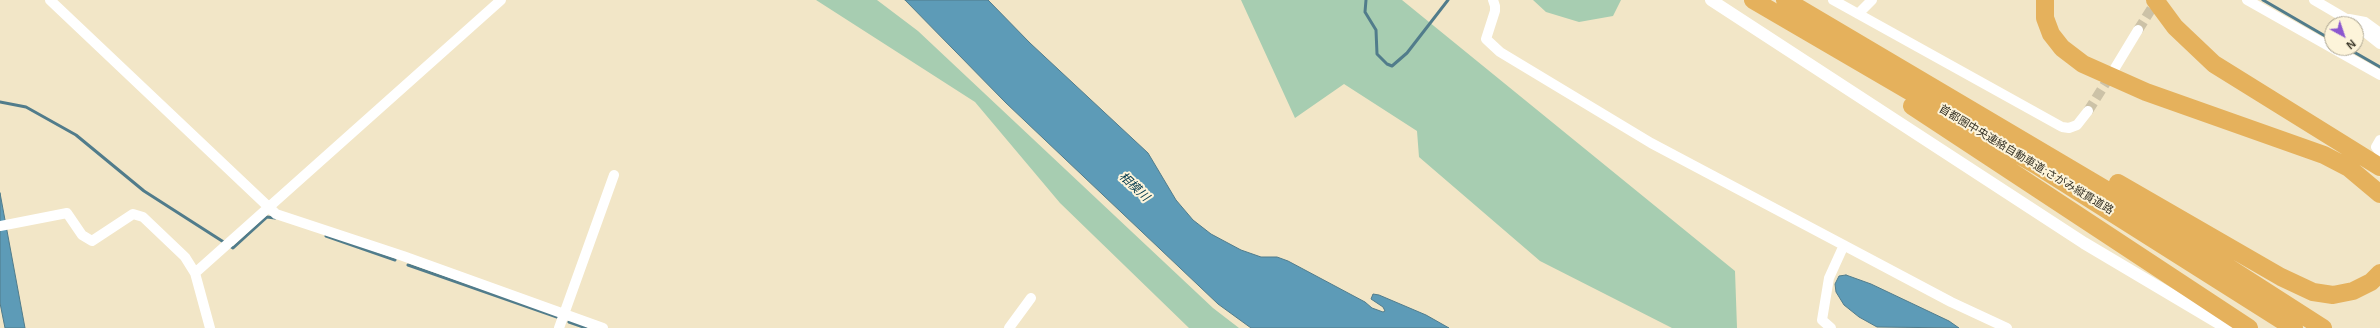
<!DOCTYPE html>
<html>
<head>
<meta charset="utf-8">
<style>
  body { margin:0 }
  #map { position:relative; width:2380px; height:328px; overflow:hidden; background:#f2e6c7; font-family:Helvetica,sans-serif }
  canvas { display:block }
  .north { position:absolute; left:2324px; top:16px; width:40px; height:40px; box-sizing:border-box; background:#fdf4da; border:1px solid #ada692; border-radius:50%; rotate:140deg; font-size:11px; font-weight:700; line-height:16px; text-align:center; color:#363225 }
  .north::after { content:''; display:block; margin:auto; width:14px; height:18px; background:#8c57cf; clip-path:polygon(50% 0,100% 100%,50% 72%,0 100%) }
</style>
</head>
<body>
<div id="map">
<canvas width="2380" height="328"></canvas>
<div class="north">N</div>
</div>
<script>
const ctx = document.querySelector('canvas').getContext('2d');
ctx.lineJoin = 'round';
function fill(path, color) { ctx.fillStyle = color; ctx.fill(path, 'evenodd'); }
const shape = rows => new Path2D(rows.map(r => 'M' + r).join(''));
function strokePath(path, color, width, dash) { ctx.strokeStyle = color; ctx.lineWidth = width; ctx.lineCap = dash ? 'butt' : 'round'; ctx.setLineDash(dash || []); ctx.stroke(path); }
function write(font, color, halo, rows, align = 'center') {
  ctx.font = font + ' Helvetica,"Noto Sans JP",sans-serif'; ctx.lineWidth = 4; ctx.setLineDash([]); ctx.textBaseline = 'middle'; ctx.strokeStyle = halo; ctx.fillStyle = color; for (const [text, x, y, turn = 0] of rows) {
    ctx.save(); ctx.translate(x, y); ctx.rotate((+turn || 0) * Math.PI / 180); ctx.textAlign = isNaN(turn) ? turn : align; if (halo) ctx.strokeText(text, 0, 0); ctx.fillText(text, 0, 0); ctx.restore();
  }
}
const green = shape([
  [816,0,877,0,918,31,1213,308,1239,328,1189,328,1060,203,975,102],
  [1241,0,1402,0,1735,271,1737,328,1672,328,1540,261,1419,157,1417,131,1344,84,1295,118],
  [1533,0,1621,0,1613,16,1579,22,1546,12]
]);
const water = shape([
  [905,0,988,0,1030,43,1148,153,1176,200,1193,220,1211,234,1241,250,1261,257,1277,257,1288,261,1365,302,1372,308,1383,312,1385,311,1383,307,1371,299,1373,294,1379,295,1426,315,1449,328,1251,328,1218,304,1006,103,905,0],
  [0,193,25,328,5,328,0,303,0,193],
  [1846,275,1871,284,1949,321,1959,328,1877,327,1859,317,1844,305,1836,292,1835,284,1839,276,1846,275]
]);
const stream = shape([
  [1366,0,1365,12,1376,30,1377,54,1387,64,1392,66,1407,53,1448,0],
  [2263,0,2332,40],
  [2347,48,2380,67],
  [0,102,26,107,76,135,144,191,233,248,267,217,275,218],
  [326,236,395,260],
  [408,265,557,317],
  [569,322,586,328]
]);
const minorTunnel = shape([
  [2138,30,2157,0],
  [2088,111,2112,73]
]);
const minor = shape([
  [50,0,276,214,403,256,603,328],
  [1493,0,1495,6,1495,11,1486,39,1500,52,1651,143,1951,302,2007,328],
  [1833,0,2062,127,2069,128,2077,125,2088,111],
  [2247,0,2332,48],
  [2314,0,2355,24],
  [1858,14,1872,0],
  [2349,19,2365,22,2380,33],
  [2356,25,2380,44],
  [2332,48,2380,75],
  [2115,68,2138,30],
  [2380,140,2376,147,2380,152],
  [0,226,67,213,82,235,92,241,133,214,143,217,185,257,195,273,210,328],
  [195,273,501,0],
  [559,328,614,175],
  [1009,328,1031,298],
  [1831,328,1822,320,1829,278,1844,245]
]);
const tertiary = shape([
  [1711,0,2084,243,2227,328]
]);
const motorway = shape([
  [1753,0,2036,165,2294,328],
  [1785,0,2125,201,2323,328],
  [2045,0,2045,18,2051,34,2062,48,2083,64,2146,92,2324,155,2349,168,2380,194],
  [2155,0,2175,27,2214,64,2380,167],
  [1912,106,2249,328],
  [2118,183,2281,277,2313,292,2333,295,2353,291,2371,282,2380,273]
]);
const streetNames = [
  ["首都圏中央連絡自動車道;さがみ縦貫道路",2026,160,31]
];
const waterNames = [
  ["相模川",1134,187,43]
];
fill(green, '#a7cdb1');
fill(water, '#5d9bb7');
strokePath(water, '#517c8b', 1);
strokePath(stream, '#517c8b', 3);
strokePath(minorTunnel, '#ccc2a7', 10, [10, 5]);
strokePath(minor, '#fff', 10);
strokePath(tertiary, '#fff', 12);
strokePath(motorway, '#e5b15c', 18);
write('11px', '#363225', '#fdf4da', streetNames);
write('italic 12px', '#00374b', '#fdf4da', waterNames);
</script>
</body>
</html>
